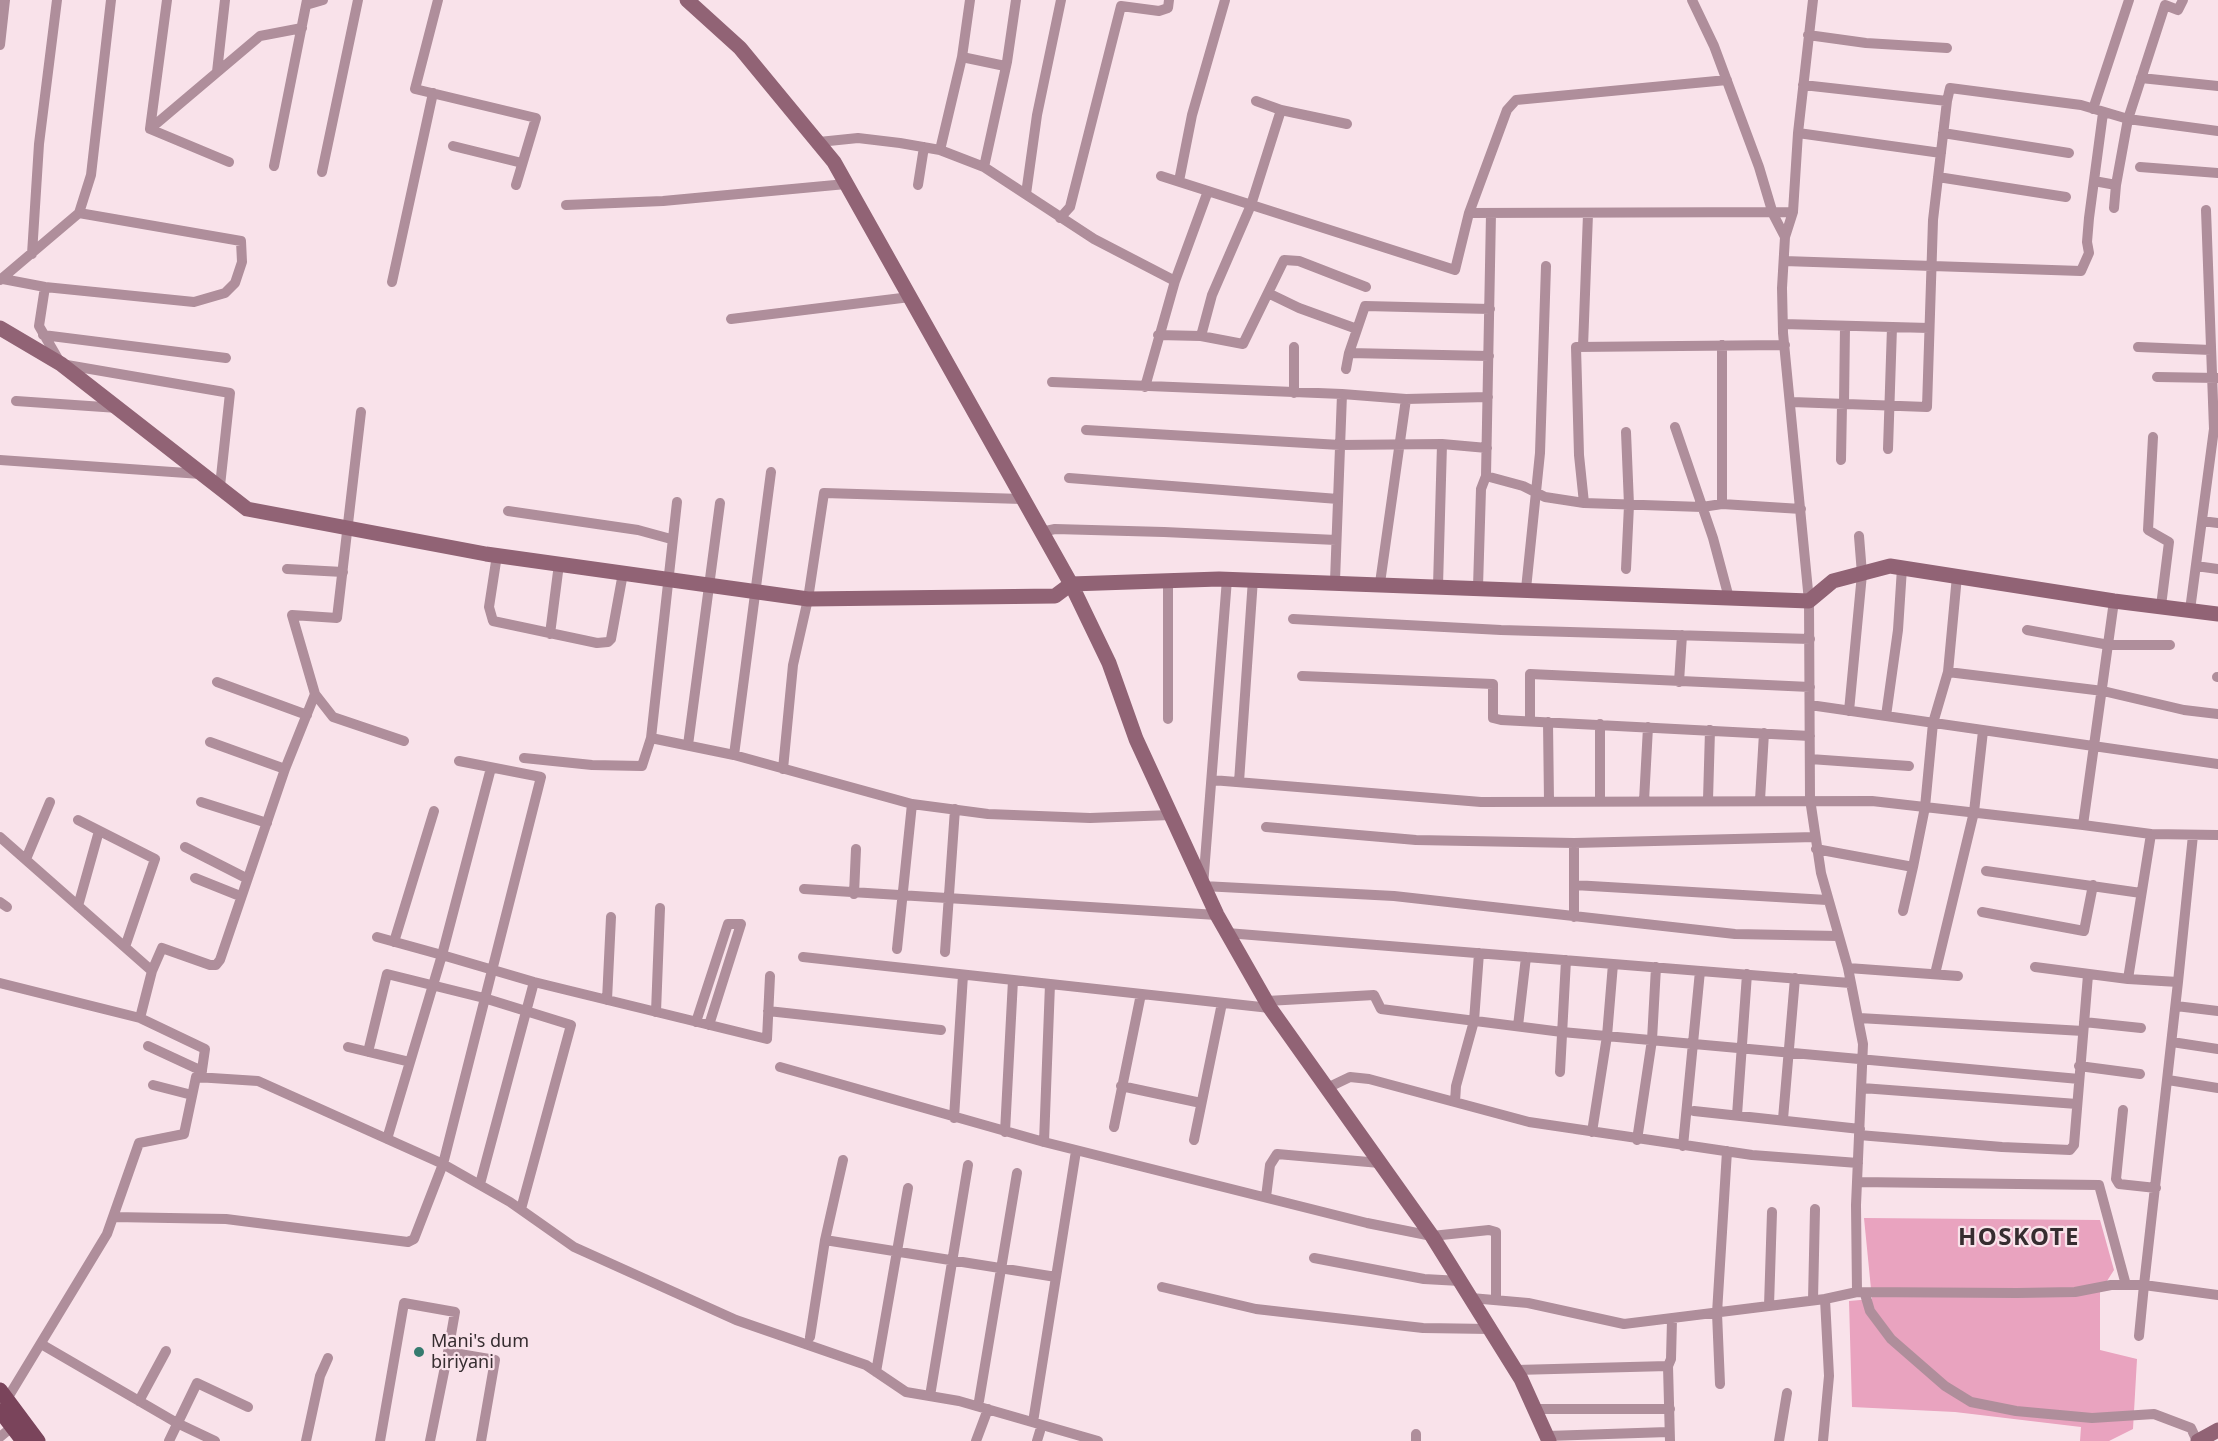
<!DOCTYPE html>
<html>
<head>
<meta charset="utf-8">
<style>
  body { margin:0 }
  canvas { display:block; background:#f9e2ea }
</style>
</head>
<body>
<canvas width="2218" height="1441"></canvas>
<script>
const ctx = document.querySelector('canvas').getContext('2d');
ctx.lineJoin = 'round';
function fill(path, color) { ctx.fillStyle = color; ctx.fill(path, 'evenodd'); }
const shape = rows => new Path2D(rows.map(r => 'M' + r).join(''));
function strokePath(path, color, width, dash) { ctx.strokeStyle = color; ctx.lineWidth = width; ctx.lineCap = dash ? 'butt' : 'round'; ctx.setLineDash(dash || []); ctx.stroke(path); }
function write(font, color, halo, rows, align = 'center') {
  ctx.font = font + ' "Noto Sans",sans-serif'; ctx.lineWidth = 4.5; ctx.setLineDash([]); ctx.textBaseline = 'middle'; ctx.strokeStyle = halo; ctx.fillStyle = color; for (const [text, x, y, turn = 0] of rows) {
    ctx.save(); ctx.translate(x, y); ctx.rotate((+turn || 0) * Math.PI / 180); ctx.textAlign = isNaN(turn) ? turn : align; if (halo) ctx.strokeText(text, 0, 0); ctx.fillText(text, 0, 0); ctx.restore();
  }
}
const green = shape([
  [1864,1218,2100,1220,2114,1270,2100,1292,2100,1350,2137,1359,2133,1429,2109,1441,2080,1441,2081,1427,1955,1412,1852,1407,1849,1301,1872,1299]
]);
const street = shape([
  [438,0,415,89,536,118,516,185],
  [1692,0,1714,46,1759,167,1773,214,1785,237,1782,288,1783,333,1809,601,1810,799,1821,873,1848,968,1863,1044,1856,1205,1857,1292],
  [306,5,323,0],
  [1808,35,1866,43,1947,48],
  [0,45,5,0],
  [962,57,1005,66],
  [217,72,225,0],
  [2141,78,2218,86],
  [1256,101,1281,110],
  [1947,101,1950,88,2081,105,2128,119,2165,5,2178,10,2183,0],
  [2093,109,2129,0],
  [150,129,167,0],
  [1798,133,1941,153],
  [1943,133,2069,153],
  [819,142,858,138,900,143,940,150,984,167,1094,239,1175,281],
  [453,146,522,163],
  [940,150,962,57,970,0],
  [229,162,150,129,260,36,302,28],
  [274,166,307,0],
  [984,167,1007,62,1016,0],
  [2140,167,2218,173],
  [322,172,358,0],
  [1161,176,1455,270,1469,213,1507,110,1516,100,1727,80],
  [1938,177,2066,197],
  [1179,181,1192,115,1225,0],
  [2094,181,2116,185,2128,119,2218,131],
  [918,185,924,147],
  [1026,194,1037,115,1061,0],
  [566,205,663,201,846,184],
  [2114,208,2116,185],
  [1469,213,1793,212,1798,133,1813,0],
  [1060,218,1070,207,1121,6,1159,11,1168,8,1169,0],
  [1785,237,1793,212],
  [32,254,39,144,57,0],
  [1784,261,2081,271,2089,253,2087,242,2089,218,2103,113],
  [3,279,45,287,194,302,225,293,235,283,242,262,241,241,79,213],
  [0,280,79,213,91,175,111,0],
  [392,282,433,93],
  [45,287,39,326,61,364,230,393,220,486],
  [1270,294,1299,308,1357,329],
  [731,319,910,297],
  [1783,324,1929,328],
  [43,335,226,358],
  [1158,335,1201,336,1243,344,1284,260,1299,261,1366,287],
  [1201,336,1212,295,1251,205,1281,110,1347,124],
  [1722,345,1722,504],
  [1294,347,1294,393],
  [1583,347,1588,214],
  [2138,347,2211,350],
  [1489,356,1349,353,1365,306,1490,309],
  [1346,369,1349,353],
  [2157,377,2218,378],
  [1052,382,1342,394],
  [1145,387,1175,281,1208,191],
  [16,401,118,408],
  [1792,402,1927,407,1933,220,1947,101,1803,85],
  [1844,404,1845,326],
  [361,412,337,618,292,615,315,694,333,717,404,741],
  [1675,427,1713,538,1729,598],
  [1086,430,1340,445,1442,444,1487,448],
  [1626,432,1629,505,1626,569],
  [2153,437,2148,530,2169,542,2161,606],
  [1888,449,1892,327],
  [0,460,201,474],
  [1841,460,1842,404],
  [1486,476,1523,486,1545,497,1584,503,1702,507,1722,504,1801,509],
  [1069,478,1338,499],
  [1584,503,1579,455,1576,347,1785,345],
  [508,511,638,530,671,539],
  [2202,521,2218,523],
  [1041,532,1055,529,1164,532,1336,540],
  [497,555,489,607,493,621,597,643,608,642,611,639,623,573],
  [2196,566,2218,569],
  [287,569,343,572],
  [1227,579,1203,886,1394,896,1735,934,1838,936],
  [1335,581,1342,394,1406,399],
  [1380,583,1406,399,1488,397],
  [1438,586,1442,444],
  [1478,587,1481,489,1486,476,1491,213],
  [1526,589,1540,453,1546,266],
  [2114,601,2083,825,2151,834,2128,979,2178,982,2144,1285,2218,1295],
  [2190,610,2214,429,2206,210],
  [1293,619,1501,630,1810,639],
  [2027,630,2109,645,2170,645],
  [550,634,559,564],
  [1948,672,2103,691,2184,710,2218,714],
  [1302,676,1493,684,1493,718,1501,720,1810,736],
  [2217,677,2218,677],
  [217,682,307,715],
  [1679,682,1682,635],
  [1810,705,2218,764],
  [1849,711,1862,574,1859,536],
  [1886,716,1898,630,1902,568],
  [1168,719,1168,580],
  [1530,721,1530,674,1810,687],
  [1548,722,1549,802],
  [1600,724,1600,801],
  [651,738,677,502],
  [210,742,285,769],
  [688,745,720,503],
  [734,755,771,472],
  [524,758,592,765,642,766,651,738,734,755,912,804,988,814,1090,818,1171,815],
  [1810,759,1909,766],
  [783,769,793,665,808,599,824,493,1022,499],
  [1212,780,1481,802,1872,801,2083,825],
  [1239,782,1253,579],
  [1708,800,1710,730],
  [1760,800,1764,733],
  [1644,801,1648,727],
  [201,802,267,823],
  [78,820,155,859,125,947],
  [1266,827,1416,840,1574,843],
  [2151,834,2218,835],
  [0,837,152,971],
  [1815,837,1574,843,1574,885,1827,900],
  [185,847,246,878],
  [1816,849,1913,867,1925,807,1933,723,1948,672,1957,576],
  [26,859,50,802],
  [1986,871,2141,893],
  [195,878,240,896],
  [804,889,1217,915],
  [854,894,856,849],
  [0,902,7,907],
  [78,906,99,831],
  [1903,911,1913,867],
  [1982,912,2084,931,2093,885],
  [1574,917,1574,885],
  [1227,933,1850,983],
  [377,937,442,955,491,768],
  [394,942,434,811],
  [897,949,912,804],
  [945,952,955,809],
  [803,957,1270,1008],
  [2035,967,2128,979],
  [1848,968,1958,976],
  [1935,974,1974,812,1983,731],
  [2178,982,2193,835],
  [0,983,140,1018,205,1049,201,1077],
  [607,1000,611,917],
  [1267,1001,1374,995,1381,1009,1562,1032,2079,1079],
  [2176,1006,2218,1011],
  [768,1011,941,1030],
  [656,1012,660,908],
  [140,1018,152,971,162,948,210,965,216,965,220,960,285,769,315,694],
  [1859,1018,2083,1031],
  [696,1022,728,924,741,924,709,1025],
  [2084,1022,2141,1028],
  [1518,1026,1526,957],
  [2172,1042,2218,1049],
  [148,1046,202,1071],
  [348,1047,410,1062],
  [368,1052,387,974,484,998,571,1025,521,1209],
  [2079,1066,2140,1074],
  [780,1067,1044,1142,1367,1223,1432,1236,1489,1230,1496,1232,1496,1300],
  [1560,1072,1566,960],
  [2168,1080,2218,1088],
  [153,1085,192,1095],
  [1121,1086,1201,1103],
  [1327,1088,1350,1077,1369,1079,1529,1122,1752,1155,1858,1163],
  [1862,1088,2077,1104],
  [1455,1102,1456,1086,1474,1021,1479,953],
  [2123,1110,2116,1179,2119,1184,2156,1188],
  [1694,1111,1860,1129],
  [1737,1115,1747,974],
  [954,1118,963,975],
  [1783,1119,1795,978],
  [1114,1127,1141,994],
  [1005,1132,1013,980],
  [1592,1132,1607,1036,1613,964],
  [1859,1135,2002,1147,2070,1150,2074,1145,2088,975],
  [387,1139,442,955,534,982,767,1039,770,976],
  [1194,1140,1222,1003],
  [1637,1140,1652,1040,1656,967],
  [1044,1142,1050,984],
  [1683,1146,1700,971],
  [1857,1182,2099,1185,2126,1285],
  [480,1184,534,982],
  [1266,1197,1270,1165,1277,1154,1380,1163],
  [113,1217,226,1219,408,1242,414,1239,443,1164,541,777,459,761],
  [825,1240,843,1160],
  [1314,1258,1424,1279,1460,1281],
  [1162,1287,1256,1309,1423,1328,1490,1329],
  [1865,1294,1870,1311,1891,1339,1945,1386,1971,1402,2016,1411,2092,1418,2154,1414,2191,1428,2197,1441],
  [1471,1298,1528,1303,1624,1324,1825,1299,1829,1376,1823,1441],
  [1825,1299,1857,1292,2017,1293,2075,1292,2111,1285,2144,1285,2139,1336],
  [1813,1300,1815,1209],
  [1769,1306,1772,1212],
  [810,1337,825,1240,1056,1277],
  [41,1344,177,1423,215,1441],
  [1516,1370,1668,1366],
  [876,1372,908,1188],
  [1720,1384,1717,1313,1727,1151],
  [930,1396,968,1165],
  [139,1401,166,1351],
  [979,1401,1017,1173],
  [4,1404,107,1234,139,1143,184,1134,196,1077,258,1081,443,1164,510,1202,574,1247,736,1320,866,1365,906,1392,959,1401,1098,1441],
  [1535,1409,1670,1409],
  [1033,1422,1076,1151],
  [1547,1436,1668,1432],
  [0,1437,12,1427],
  [169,1441,197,1383,248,1407],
  [306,1441,320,1376,328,1358],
  [380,1441,404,1303,455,1312,448,1352,495,1360,481,1441],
  [430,1441,448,1352],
  [976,1441,988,1409],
  [1037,1441,1040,1431],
  [1416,1441,1416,1434],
  [1670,1441,1668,1366,1671,1359,1672,1319],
  [1779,1441,1787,1393]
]);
const secondary = shape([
  [687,0,740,48,834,162,1071,584,1109,663,1136,739,1217,915,1270,1008,1432,1236,1521,1379,1549,1441],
  [0,328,61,364,247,509,486,554,808,599,1055,596,1071,584,1219,579,1809,601,1833,581,1890,566,2114,601,2218,614],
  [2198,1441,2218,1430]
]);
const primary = shape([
  [0,1390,38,1441],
  [0,1411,23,1441]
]);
const markers = [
  [419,1352,6,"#367b6f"]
];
const poiNames = [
  ["Mani's dum",431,1342],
  ["biriyani",431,1363]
];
const districtNames = [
  ["HOSKOTE",2019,1238]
];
fill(green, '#e9a3bf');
strokePath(street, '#af8e9b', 10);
strokePath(secondary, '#916375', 15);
strokePath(primary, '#7a445b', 15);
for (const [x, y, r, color] of markers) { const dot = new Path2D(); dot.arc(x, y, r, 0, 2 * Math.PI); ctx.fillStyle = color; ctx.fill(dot); strokePath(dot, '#f9e2ea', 2); }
write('18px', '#362d30', '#f9e2ea', poiNames, 'left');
ctx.letterSpacing = '1.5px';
write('bold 24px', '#362d30', '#f9e2ea', districtNames);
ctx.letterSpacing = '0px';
</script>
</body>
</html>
